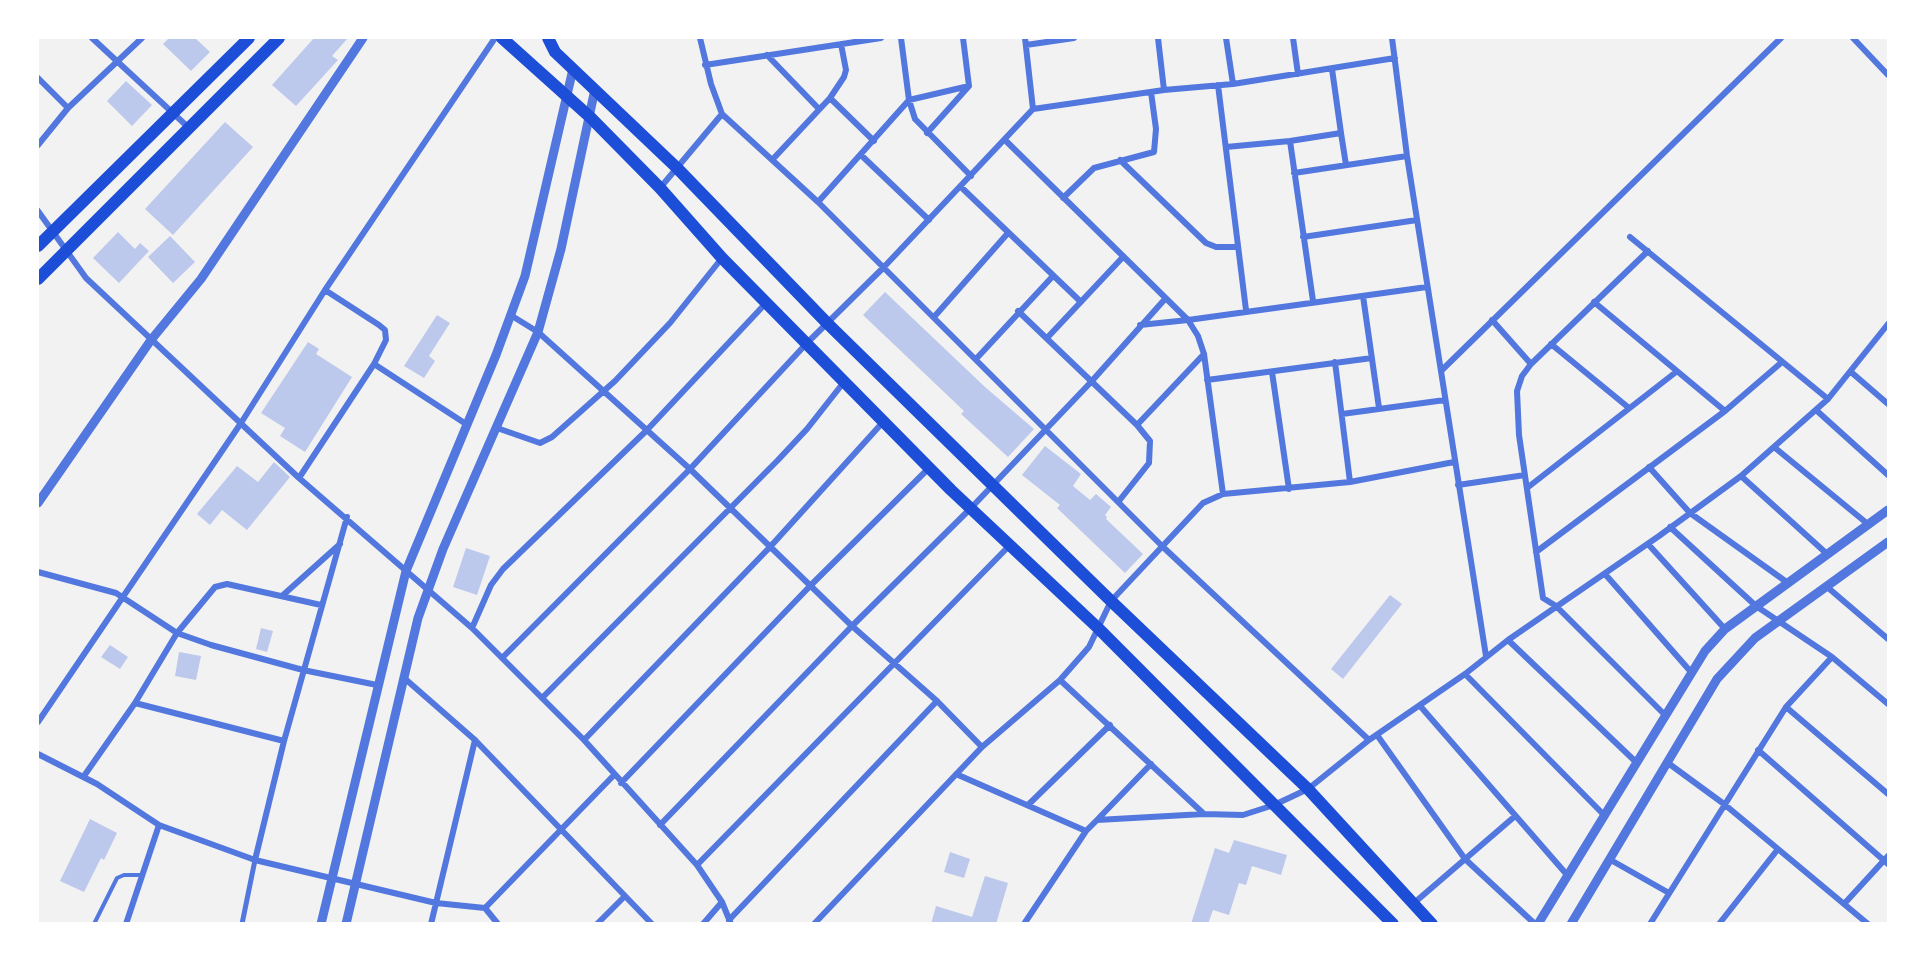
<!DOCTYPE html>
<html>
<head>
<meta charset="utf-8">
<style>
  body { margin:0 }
  #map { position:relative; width:1926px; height:961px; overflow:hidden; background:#f2f2f2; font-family:Signika,sans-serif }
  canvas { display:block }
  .frame { position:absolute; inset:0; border:39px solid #fff; pointer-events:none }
</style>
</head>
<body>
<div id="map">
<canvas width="1926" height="961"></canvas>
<div class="frame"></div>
</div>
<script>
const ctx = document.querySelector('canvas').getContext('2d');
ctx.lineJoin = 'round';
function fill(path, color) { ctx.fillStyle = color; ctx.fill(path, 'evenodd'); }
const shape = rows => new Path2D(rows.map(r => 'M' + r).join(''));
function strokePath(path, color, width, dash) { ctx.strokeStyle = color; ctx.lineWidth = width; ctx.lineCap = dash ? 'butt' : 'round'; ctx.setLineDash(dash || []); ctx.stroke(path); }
const building = shape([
  [169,38,195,38,210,52,191,71,163,44],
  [314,38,348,38,332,56,338,60,296,106,272,85],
  [126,81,152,105,132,126,107,101],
  [225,122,253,147,173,235,145,209],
  [118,232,135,249,140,243,149,251,119,283,93,258],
  [170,236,195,262,173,283,148,257],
  [885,292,985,387,1034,429,1008,457,961,414,964,411,863,315],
  [437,315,450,323,429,356,435,361,424,378,404,366],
  [308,342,319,349,316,354,352,377,305,452,280,436,285,428,261,413],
  [1045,446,1081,474,1073,486,1090,500,1096,494,1111,507,1105,515,1107,517,1106,519,1143,554,1125,573,1057,508,1060,505,1022,475],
  [274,462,290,477,247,530,222,510,210,525,197,514,237,466,258,482],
  [466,548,490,556,477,595,453,587],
  [1390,595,1402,604,1343,679,1331,669],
  [261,628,273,631,267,652,256,649],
  [110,645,128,657,120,669,101,657],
  [179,652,201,656,196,680,175,676],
  [90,819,117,833,104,860,101,858,84,892,60,881],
  [1234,840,1287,855,1281,875,1252,866,1246,885,1239,883,1229,915,1213,910,1208,924,1191,924,1215,848,1229,853],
  [950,852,970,859,964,878,944,872],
  [985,876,1008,883,996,924,931,924,936,906,972,917]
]);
const service = shape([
  [94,924,117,878,124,875,141,875]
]);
const pedestrian = shape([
  [242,924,255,860]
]);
const minor = shape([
  [92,38,188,127],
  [700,38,711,84,722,114,818,202,1163,547,1369,740],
  [901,38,909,100,915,119,971,176],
  [1025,38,1033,109],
  [1158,38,1164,90],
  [1226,38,1233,84],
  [1293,38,1298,74],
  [1392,38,1407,156,1486,656],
  [1853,38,1888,75],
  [1026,45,1074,38],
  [767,55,819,109],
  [705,65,881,38],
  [38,78,68,108],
  [1218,85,1246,310],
  [830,98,874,141],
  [927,133,969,86,963,38],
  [1341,133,1346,165],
  [1005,140,1188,320,1427,287],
  [38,145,68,108,142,38],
  [1226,147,1290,141],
  [861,155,929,220],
  [773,159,830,98,844,77,846,70,841,44],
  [1120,160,1206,243,1216,247,1238,247],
  [1294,173,1407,156],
  [961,187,1081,302],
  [660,188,722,114],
  [1063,198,1094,168,1154,152,1156,129,1151,92],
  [818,202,909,100,969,86],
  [38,211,86,278,299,478,472,628,584,740,697,865,722,902,731,924],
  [1303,237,1417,220],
  [1630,237,1828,399],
  [1648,251,1531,364,1522,376,1517,391,1519,435,1543,598,1556,606,1665,715],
  [1363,296,1379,408],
  [1313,301,1290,141,1341,133,1332,69],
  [1594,302,1725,411],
  [1018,311,1137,425,1150,441,1149,463,1119,501],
  [512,316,538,332,690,469,852,626,937,701,982,747],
  [934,317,1008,233],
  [1492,320,1531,364],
  [1140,325,1188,320,1198,336,1204,354,1223,494],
  [1047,338,1122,258],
  [1551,344,1629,408],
  [976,359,1053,276],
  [1335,362,1350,482],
  [374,364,466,424],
  [1441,371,1781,38],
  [1272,372,1289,489],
  [1851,372,1888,404],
  [1207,380,1372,358],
  [1816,410,1888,475],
  [1342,414,1445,400],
  [1137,425,1204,354],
  [497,428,540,443,552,437,615,381,670,323,722,258],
  [1774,447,1869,525],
  [1649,467,1690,513,1788,583],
  [1741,476,1826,553],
  [299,478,374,364,386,340,385,330,379,325,325,290],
  [1458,485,1525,475],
  [1527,488,1676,372],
  [1670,527,1756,606,1832,657,1888,704],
  [1648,544,1725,629],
  [1536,552,1725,411,1782,362],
  [38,572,116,593,177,633,211,645,303,670,377,685],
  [1605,574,1691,672],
  [1826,586,1888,639],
  [282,596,340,544],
  [472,628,491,585,503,569,646,431,766,303],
  [1508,640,1637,763],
  [502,658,690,469,807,343,883,268,1033,109,1164,90,1233,84,1395,58],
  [1465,674,1605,816],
  [403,677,475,740,652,924],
  [1060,680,1204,814],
  [542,698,778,460,807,429,844,382],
  [135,703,177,633,215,587,227,584,321,605],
  [1421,707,1568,876],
  [1786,707,1888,794],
  [38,722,241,423,325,290,495,38],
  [1377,735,1465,859,1535,924],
  [584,740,770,547,884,421],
  [284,741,347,517],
  [1758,750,1888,864],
  [38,754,97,784,159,825,255,860,436,903,485,908,614,775],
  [1668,763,1724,804,1868,924],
  [956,774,1086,831],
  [84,776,135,703,284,741,255,860],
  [621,783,811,585,929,468],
  [1029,804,1110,725],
  [1097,820,1151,764],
  [660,825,852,626,971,508,1091,382,1165,299],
  [1609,859,1669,893],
  [697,865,1009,546],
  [1414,903,1514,817],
  [1844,904,1888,856],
  [485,908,498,924],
  [729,920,937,701],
  [126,924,159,825],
  [431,924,475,740],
  [597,924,624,897],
  [703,924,722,902],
  [814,924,982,747,1060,680,1089,647,1111,601,1203,503,1223,494,1350,482,1454,462],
  [1024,924,1086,831,1097,820,1204,814,1243,815,1274,805,1308,789,1369,740,1465,674,1508,640,1659,536,1741,476,1828,399,1888,324],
  [1650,924,1786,707,1832,657],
  [1719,924,1778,849]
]);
const tertiary = shape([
  [38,503,151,340,201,279,363,38],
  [321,924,406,571,496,355,525,276,573,69],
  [346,924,418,618,443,549,538,332,561,249,595,89],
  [1538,924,1705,651,1725,629,1888,510],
  [1571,924,1717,679,1755,638,1888,542]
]);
const primary = shape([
  [502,38,590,117,660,188,722,258,951,490,1098,628,1393,924],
  [548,38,555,52,677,168,827,323,1111,601,1308,789,1432,924],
  [38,246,249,38],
  [38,279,279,38]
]);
fill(building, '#bdc9ec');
strokePath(service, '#5277de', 4);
strokePath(pedestrian, '#5277de', 5);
strokePath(minor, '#5277de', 6);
strokePath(tertiary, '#5277de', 9);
strokePath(primary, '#1d4ed8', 12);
</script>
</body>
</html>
